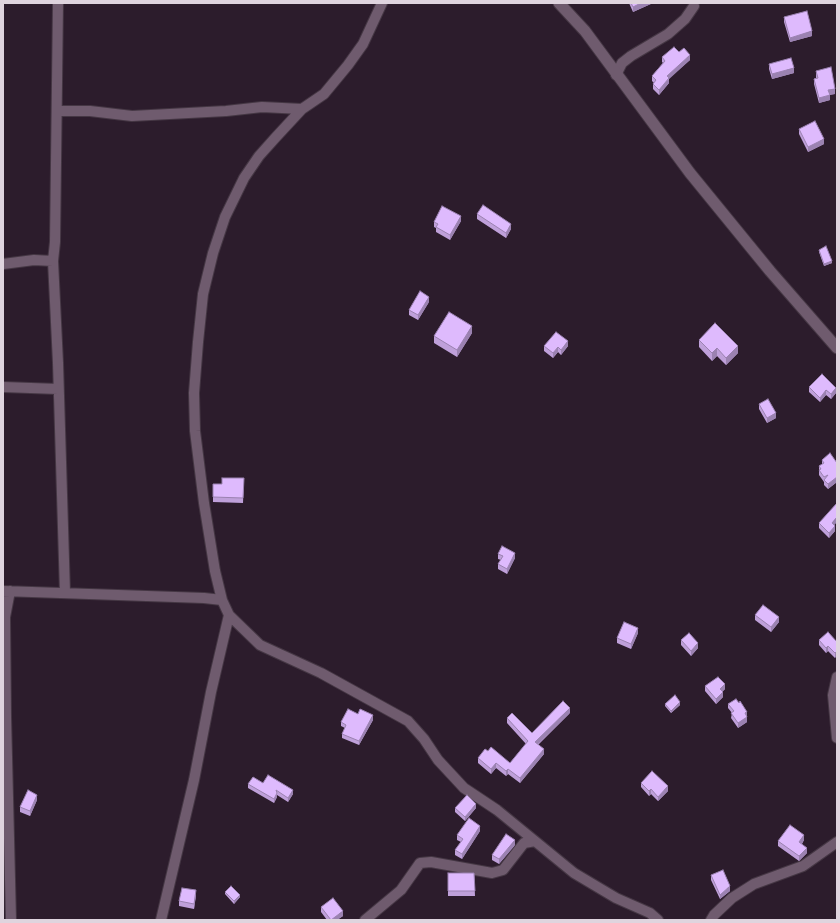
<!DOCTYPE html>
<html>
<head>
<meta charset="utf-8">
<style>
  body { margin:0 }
  #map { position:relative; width:840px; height:923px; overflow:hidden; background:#2c1c2c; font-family:Arial,sans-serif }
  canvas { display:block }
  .frame { position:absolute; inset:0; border:4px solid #dfd4de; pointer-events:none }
</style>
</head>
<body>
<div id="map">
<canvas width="840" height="923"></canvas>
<div class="frame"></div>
</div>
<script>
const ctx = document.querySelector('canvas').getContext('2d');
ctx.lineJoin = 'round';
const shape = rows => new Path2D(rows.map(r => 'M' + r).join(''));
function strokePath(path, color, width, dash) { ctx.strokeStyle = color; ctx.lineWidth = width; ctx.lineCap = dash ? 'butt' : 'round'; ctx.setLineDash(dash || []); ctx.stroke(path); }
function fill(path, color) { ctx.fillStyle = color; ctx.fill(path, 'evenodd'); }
const minor = shape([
  [58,3,55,242,53,261,58,363,65,593],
  [382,3,363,44,348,65,324,94,302,109,276,137,259,156,244,178,225,217,213,253,203,294,198,342,194,393,195,431,204,503,215,571,222,600,229,615,260,645,321,673,408,721,424,739,438,760,464,788,497,810,574,873,616,898,650,913,658,920],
  [616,75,622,63,631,56,668,34,685,19,694,6],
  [58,111,90,111,132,116,226,111,262,107,302,109],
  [3,264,34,260,53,261],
  [3,387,58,389],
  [3,591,204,598,222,600],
  [10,591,5,617,6,716,11,920],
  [837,677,833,695,837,738],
  [161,920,194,780,211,692,229,615],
  [365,920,401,890,420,863,431,862,492,873,503,870,524,843,535,841],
  [711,920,714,915,732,898,754,884,803,866,837,842]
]);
const tertiary = shape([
  [559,3,585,31,690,173,770,271,837,348]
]);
const wall = shape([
  [629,3,653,3,633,12],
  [784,17,812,36,790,42,784,22],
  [679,52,690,60,669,78,669,83,659,95,653,89,653,84,654,83,652,81,652,76,663,63,662,62,662,57],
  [769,64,794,73,772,79,769,69],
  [816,71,835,94,829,95,830,100,819,103,814,84,814,79,816,78],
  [799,129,824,144,808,152,799,134],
  [477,214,511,229,506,238,477,219],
  [461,221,450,240,436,232,436,228,434,227,434,222],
  [819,250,832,263,824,266,819,252],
  [429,302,418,320,409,315,409,310],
  [472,333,457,357,434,343,434,336],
  [699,340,738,353,726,365,717,356,712,361,699,347],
  [544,346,568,346,561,355,558,352,553,358,544,351],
  [809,387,836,393,831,399,826,395,820,402,809,392],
  [759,404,776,418,767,423,759,409],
  [822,460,837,463,837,482,828,489,824,485,824,482,819,475,819,466,822,464],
  [244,478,243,503,213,502,213,484,222,484],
  [819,523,834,525,835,531,829,538,819,528],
  [498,554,515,558,507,574,498,569,498,564,501,560,498,559],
  [755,615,779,622,771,632,755,620],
  [638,633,631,649,617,643,617,638],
  [681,640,698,648,691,656,681,645],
  [819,640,837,642,835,658,828,651,826,653,819,645],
  [705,686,725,689,722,692,723,697,716,704,705,691],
  [665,704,680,705,671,713,665,706],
  [728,704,747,722,738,728,731,718,732,713,728,708],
  [570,713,538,745,544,754,520,783,508,774,506,776,496,768,491,774,478,763,478,758,488,751,510,763,526,744,507,723,507,718,532,733],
  [358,714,373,720,359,745,342,738,342,734,345,728,341,726,341,722],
  [263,783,293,794,288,802,277,795,277,797,274,803,248,788,248,784],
  [641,783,668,791,658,801,651,794,649,796,641,787],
  [37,800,30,816,20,812,20,807],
  [455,808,476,808,465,821,455,812],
  [480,831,462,859,455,855,455,850,461,842,457,840,457,835],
  [804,840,802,844,807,853,799,861,778,846,778,841],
  [515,845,499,864,492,860,492,855],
  [448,873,474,873,475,896,448,896],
  [711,875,730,891,720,899,711,880],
  [225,892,240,897,234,904,225,894],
  [196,895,194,909,179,906,179,901],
  [321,907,343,916,337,920,327,920,321,912]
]);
const shadedWall = shape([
  [641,3,653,3,633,12,633,7],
  [812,31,812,36,790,42,790,38],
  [690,55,690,60,667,81,667,76],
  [794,68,794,73,772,79,772,74],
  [669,78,669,83,659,95,659,90],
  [835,89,835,94,828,95,828,90],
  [830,95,830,100,819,103,819,98],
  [824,139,824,144,808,152,808,147],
  [461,216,461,221,450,240,450,235],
  [511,224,511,229,506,238,506,233],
  [832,261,832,263,824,266,824,264],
  [429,297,429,302,418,320,418,315],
  [472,326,472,333,457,357,457,350],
  [568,341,568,346,561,355,561,350],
  [738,346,738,353,726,365,726,358],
  [558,347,558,352,553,358,553,353],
  [717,348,717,356,712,361,712,353],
  [836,388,836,393,831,399,831,394],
  [826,390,826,395,820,402,820,398],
  [776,413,776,418,767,423,767,418],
  [837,477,837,482,828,489,828,484],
  [837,517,837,522,832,528,832,523],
  [835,526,835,531,829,538,829,533],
  [515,553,515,558,507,574,507,569],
  [779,617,779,622,771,632,771,627],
  [638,628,638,633,631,649,631,644],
  [698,643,698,648,691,656,691,651],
  [828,646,828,651,826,653,826,648],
  [837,651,837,656,835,658,835,653],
  [725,684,725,689,720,694,720,689],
  [723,692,723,697,716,704,716,699],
  [680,702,680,705,671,713,671,711],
  [570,708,570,713,535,747,535,742],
  [747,712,747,722,738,728,738,723,745,713],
  [373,715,373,720,359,745,359,741],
  [544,749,544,754,520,783,520,778],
  [496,763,496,768,491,774,491,769],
  [508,769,508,774,506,776,506,771],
  [668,786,668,791,658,801,658,797],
  [651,789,651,794,649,796,649,791],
  [293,790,293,794,288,802,288,798],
  [277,793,277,797,274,803,274,799],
  [37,795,37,800,30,816,30,811],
  [476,804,476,808,465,821,465,817],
  [480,826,480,831,462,859,462,854],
  [804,835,804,840,799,847,799,842],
  [515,840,515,845,499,864,499,859],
  [807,848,807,853,799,861,799,856],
  [730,886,730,891,720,899,720,895],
  [196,890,196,895,194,909,194,904],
  [240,895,240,897,234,904,234,901],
  [343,911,343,916,337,920,331,920]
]);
const building = shape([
  [631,3,641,3,633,7,631,3],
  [807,11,812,31,790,38,784,17,807,11],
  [674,47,679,52,684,48,690,55,667,76,669,78,659,90,653,84,656,80,652,76,665,61,662,57,674,47],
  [791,58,794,68,772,74,769,64,791,58],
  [831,67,835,89,828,90,830,95,819,98,814,79,818,78,816,71,831,67],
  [815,121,824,139,808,147,799,129,815,121],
  [483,205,511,224,506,233,477,214,483,205],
  [442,206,461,216,450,235,436,227,438,224,434,222,442,206],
  [826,246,832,261,824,264,819,250,826,246],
  [420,291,429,297,418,315,409,310,420,291],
  [449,312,472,326,457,350,434,336,449,312],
  [715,323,738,346,726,358,717,348,712,353,699,340,715,323],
  [556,332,568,341,561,350,558,347,553,353,544,346,556,332],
  [822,374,836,388,831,394,826,390,820,398,809,387,822,374],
  [768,399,776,413,767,418,759,404,768,399],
  [830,453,837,463,837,477,828,484,824,480,828,475,824,477,819,470,821,469,819,466,824,463,822,460,830,453],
  [222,478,244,478,243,498,213,497,213,484,222,484,222,478],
  [837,503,837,517,832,523,835,526,829,533,819,523,837,503],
  [502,546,515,553,507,569,498,564,503,556,498,554,502,546],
  [763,605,779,617,771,627,755,615,763,605],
  [624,622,638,628,631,644,617,638,624,622],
  [828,632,837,642,837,651,835,653,828,646,826,648,819,640,828,632],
  [689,633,698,643,691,651,681,640,689,633],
  [718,677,725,684,720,689,723,692,716,699,705,686,718,677],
  [675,695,680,702,671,711,665,704,675,695],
  [736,699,739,703,740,701,747,712,745,713,747,717,738,723,731,713,734,711,728,704,736,699],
  [563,701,570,708,535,742,544,749,520,778,508,769,506,771,496,763,491,769,478,758,485,749,488,751,491,747,510,763,528,741,507,718,512,713,532,733,563,701],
  [348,709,358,714,360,709,373,715,359,741,342,734,346,725,341,722,348,709],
  [652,771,668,786,658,797,651,789,649,791,641,783,652,771],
  [268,775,293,790,288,798,276,790,277,793,274,799,248,784,253,777,263,783,268,775],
  [28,790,37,795,30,811,20,807,28,790],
  [467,795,476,804,465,817,455,808,467,795],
  [469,818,480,826,462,854,455,850,463,839,457,835,469,818],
  [790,825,804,835,799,842,807,848,799,856,778,841,790,825],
  [506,834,515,840,499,859,492,855,506,834],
  [723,870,730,886,720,895,711,875,723,870],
  [448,873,474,873,475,891,448,891,448,873],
  [231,886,240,895,234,901,225,892,231,886],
  [182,888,196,890,194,904,179,901,182,888],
  [333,898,343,911,331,920,321,907,333,898]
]);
strokePath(minor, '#453744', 12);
strokePath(tertiary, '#453744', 13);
strokePath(minor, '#6f5b6e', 10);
strokePath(tertiary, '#6f5b6e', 11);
fill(wall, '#bfa0da');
fill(shadedWall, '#9b82b1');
fill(building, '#debafd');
strokePath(building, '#9b82b1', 1);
</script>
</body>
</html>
